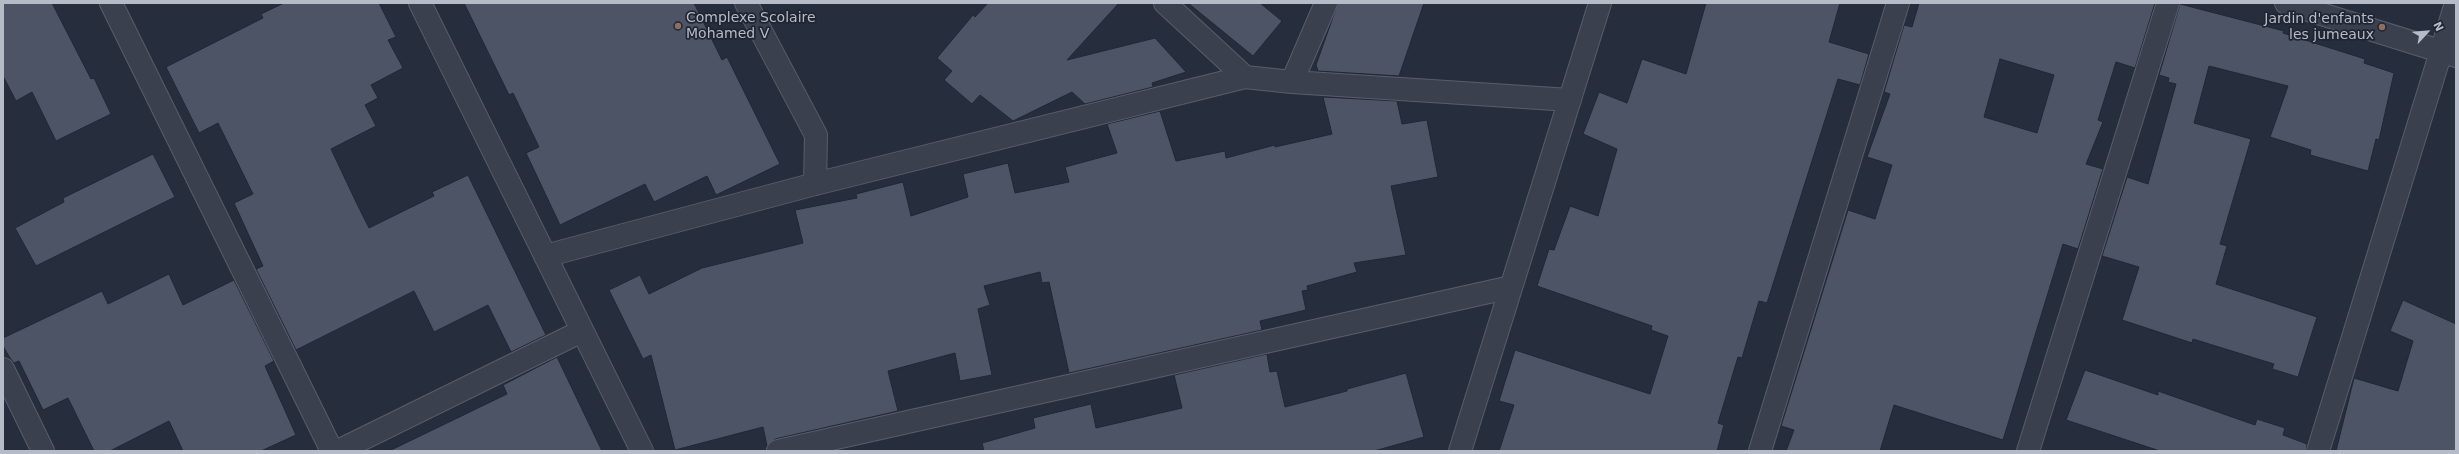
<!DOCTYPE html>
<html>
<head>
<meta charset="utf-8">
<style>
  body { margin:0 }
  #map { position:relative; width:2459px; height:454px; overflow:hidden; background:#262e3d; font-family:"DejaVu Sans",sans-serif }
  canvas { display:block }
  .frame { position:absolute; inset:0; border:4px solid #b6bbc8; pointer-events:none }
  .north { position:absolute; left:2407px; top:12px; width:40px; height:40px; -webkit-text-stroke:3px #1f2532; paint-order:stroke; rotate:64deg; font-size:11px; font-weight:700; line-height:16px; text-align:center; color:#b6bbc8 }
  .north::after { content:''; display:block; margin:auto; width:14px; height:18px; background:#b6bbc8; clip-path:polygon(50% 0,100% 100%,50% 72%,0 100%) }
</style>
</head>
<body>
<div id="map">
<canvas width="2459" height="454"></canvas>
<div class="frame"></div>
<div class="north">N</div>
</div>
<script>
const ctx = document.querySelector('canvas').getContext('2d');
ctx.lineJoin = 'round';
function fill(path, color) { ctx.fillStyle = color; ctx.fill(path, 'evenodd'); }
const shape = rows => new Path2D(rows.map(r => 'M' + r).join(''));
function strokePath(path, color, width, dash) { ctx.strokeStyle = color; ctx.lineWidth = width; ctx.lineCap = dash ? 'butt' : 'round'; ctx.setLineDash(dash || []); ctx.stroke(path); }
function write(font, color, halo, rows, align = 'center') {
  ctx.font = font + ' "DejaVu Sans",sans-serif'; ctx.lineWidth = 3.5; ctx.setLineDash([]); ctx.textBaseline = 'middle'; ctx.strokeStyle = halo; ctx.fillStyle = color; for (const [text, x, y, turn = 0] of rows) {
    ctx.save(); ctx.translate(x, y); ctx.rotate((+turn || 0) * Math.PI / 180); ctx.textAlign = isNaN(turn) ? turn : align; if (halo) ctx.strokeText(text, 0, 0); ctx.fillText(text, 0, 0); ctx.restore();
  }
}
const building = shape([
  [3,3,52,3,91,79,94,78,111,114,56,141,32,92,16,101,3,76,3,3],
  [284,3,379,3,396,37,388,40,403,68,371,85,378,98,365,105,376,126,331,149,357,204,369,228,434,196,432,192,468,175,546,335,511,352,488,305,434,332,414,291,296,350,256,269,263,266,234,203,253,194,218,123,199,133,166,67,263,18,261,14,284,3],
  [464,3,694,3,722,60,727,57,780,164,716,195,707,176,654,202,645,184,560,225,526,153,539,147,513,93,509,95,464,3],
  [988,3,1119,3,1067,60,1155,38,1186,72,1152,83,1153,87,1085,104,1072,92,1013,121,980,95,972,104,944,80,952,71,937,58,973,15,975,17,988,3],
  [1188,3,1260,3,1282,21,1253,56,1188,3],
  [1338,3,1424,3,1399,76,1318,71,1316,65,1338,3],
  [1706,3,1840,3,1829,42,1869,54,1860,85,1838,79,1767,303,1759,301,1742,358,1738,357,1718,423,1724,425,1717,451,1499,451,1514,405,1499,401,1515,350,1650,394,1668,336,1651,330,1652,326,1537,286,1549,249,1554,250,1570,206,1598,216,1617,149,1583,134,1599,92,1627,103,1642,59,1686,74,1706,3],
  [1919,3,2155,3,2135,68,2116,62,2098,120,2103,122,2086,164,2103,169,2078,249,2063,244,2003,440,1894,405,1880,451,1786,451,1794,430,1781,426,1848,210,1875,219,1892,165,1867,157,1890,94,1884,92,1904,25,1912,27,1919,3],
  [2000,59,2054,75,2037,133,1984,117,2000,59],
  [2180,4,2284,31,2283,33,2365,59,2364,63,2394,73,2379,140,2376,139,2368,171,2310,155,2311,150,2270,137,2288,86,2209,66,2194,123,2251,139,2220,244,2227,246,2216,284,2317,317,2298,377,2272,369,2274,364,2193,339,2192,343,2122,320,2139,267,2102,256,2127,177,2148,184,2176,84,2168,82,2169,78,2159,75,2180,4],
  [1323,97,1397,101,1402,124,1427,120,1438,177,1391,186,1406,255,1354,263,1357,272,1307,286,1308,290,1302,291,1306,310,1260,321,1262,330,1069,373,1049,282,1042,283,1040,272,984,286,990,305,978,309,992,375,960,381,955,353,888,371,898,411,775,439,767,446,763,427,675,450,651,355,643,359,609,290,640,275,649,294,702,268,803,243,795,210,857,198,856,194,903,182,911,216,968,197,963,174,1008,163,1015,193,1069,182,1065,167,1117,153,1107,124,1160,111,1176,161,1225,151,1226,158,1275,145,1275,147,1332,134,1323,97],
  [153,154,175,197,36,266,15,228,64,202,63,198,153,154],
  [169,274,183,305,234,280,274,361,265,366,296,435,261,451,183,451,169,421,110,451,94,451,68,398,43,410,19,361,14,363,10,358,3,346,3,338,102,291,108,304,169,274],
  [2403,300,2456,324,2456,451,2336,451,2354,378,2398,391,2413,341,2390,331,2403,300],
  [1267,354,1270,372,1277,371,1285,407,1347,391,1347,389,1406,373,1424,437,1374,451,984,451,982,443,1035,428,1033,418,1091,404,1096,428,1182,408,1174,375,1267,354],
  [557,357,602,451,389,451,507,394,503,385,557,357],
  [2085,370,2158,395,2158,391,2255,425,2257,419,2285,428,2283,435,2307,444,2306,451,2160,451,2066,420,2085,370]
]);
const minor = shape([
  [111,3,332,451],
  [420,3,642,451],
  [746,3,816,135,815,184],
  [1165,3,1245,77],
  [2286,3,2456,56],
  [1292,82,1326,3],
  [545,256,815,184,1245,77,1292,82,1570,100],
  [3,369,43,451],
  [338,451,582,331],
  [778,451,1511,287],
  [1460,451,1600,3],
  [1760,451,1898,3],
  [2028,451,2168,3],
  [2318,451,2456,3]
]);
const markers = [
  [678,26,4,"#8d6e63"],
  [2382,27,4,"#8d6e63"]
];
const poiNames = [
  ["Complexe Scolaire",686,18],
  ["Mohamed V",686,34],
  ["Jardin d'enfants",2374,19,"right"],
  ["les jumeaux",2374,35,"right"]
];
fill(building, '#4c5466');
strokePath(building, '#212734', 1);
strokePath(minor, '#585e6b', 24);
strokePath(minor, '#3a404d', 22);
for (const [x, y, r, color] of markers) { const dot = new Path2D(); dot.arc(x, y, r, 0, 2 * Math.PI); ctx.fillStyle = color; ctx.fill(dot); strokePath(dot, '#1f2532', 1.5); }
write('14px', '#b6bbc8', '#1f2532', poiNames, 'left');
</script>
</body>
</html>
